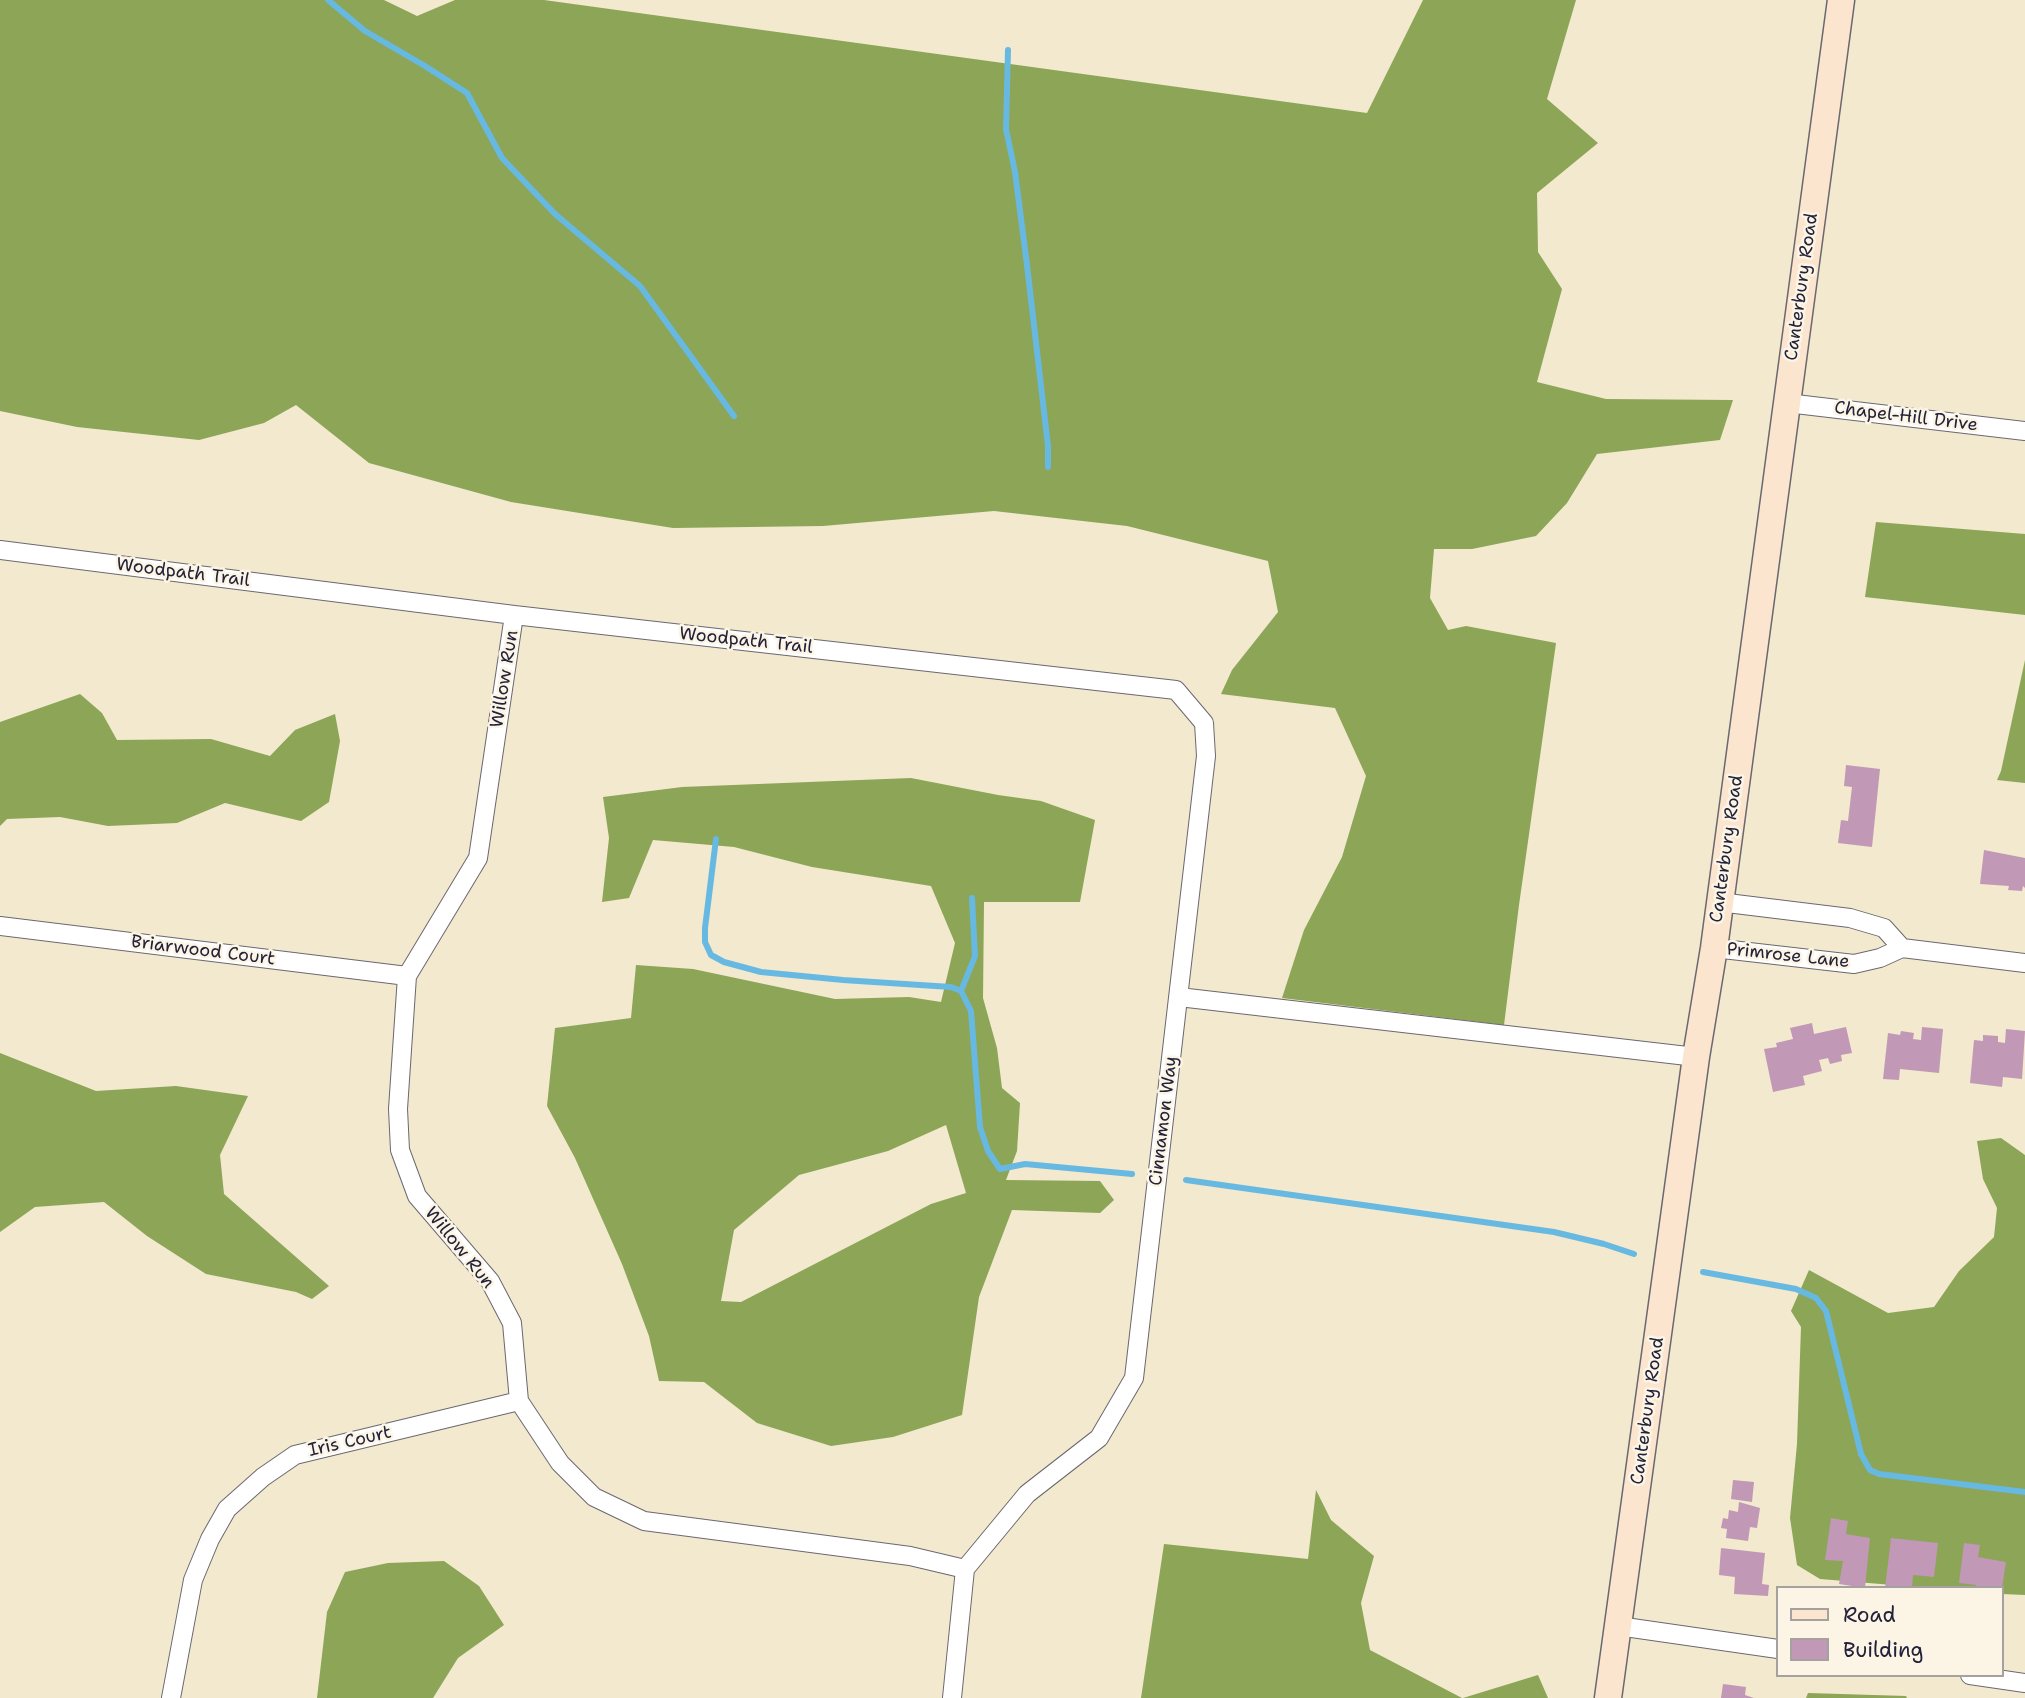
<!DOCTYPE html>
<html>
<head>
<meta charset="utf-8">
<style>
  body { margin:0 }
  #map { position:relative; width:2025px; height:1698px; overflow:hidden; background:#f2e9cf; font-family:"Shantell Sans",sans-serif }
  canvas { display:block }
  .legend { position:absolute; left:1776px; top:1586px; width:228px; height:91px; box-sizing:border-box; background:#fcf5e5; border:2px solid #a5a1a1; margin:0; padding:9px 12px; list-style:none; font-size:21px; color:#22223b }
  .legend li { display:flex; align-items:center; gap:14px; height:35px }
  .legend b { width:35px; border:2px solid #a5a1a1 }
</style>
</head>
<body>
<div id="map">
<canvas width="2025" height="1698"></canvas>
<ul class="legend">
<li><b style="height:9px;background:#fbe5cf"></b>Road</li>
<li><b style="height:19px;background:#c198b5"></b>Building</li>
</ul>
</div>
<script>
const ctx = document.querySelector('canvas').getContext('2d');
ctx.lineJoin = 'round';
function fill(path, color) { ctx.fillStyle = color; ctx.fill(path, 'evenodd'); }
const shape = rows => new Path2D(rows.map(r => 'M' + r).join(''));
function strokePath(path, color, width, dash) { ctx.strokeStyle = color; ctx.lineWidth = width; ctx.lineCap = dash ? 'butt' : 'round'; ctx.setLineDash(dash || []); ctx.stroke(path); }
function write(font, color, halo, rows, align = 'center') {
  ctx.font = font + ' "Shantell Sans",sans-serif'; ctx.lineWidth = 5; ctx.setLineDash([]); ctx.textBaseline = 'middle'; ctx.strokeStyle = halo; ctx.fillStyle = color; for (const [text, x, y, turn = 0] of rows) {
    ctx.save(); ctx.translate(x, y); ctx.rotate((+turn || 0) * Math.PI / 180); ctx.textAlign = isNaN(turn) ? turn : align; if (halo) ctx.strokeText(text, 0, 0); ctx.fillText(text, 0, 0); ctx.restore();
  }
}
const forest = shape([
  [0,0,384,0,417,16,455,0,544,0,1367,113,1423,0,1576,0,1547,99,1598,143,1537,193,1538,252,1562,289,1537,382,1606,399,1733,400,1720,440,1597,454,1567,503,1536,536,1472,549,1434,549,1430,598,1448,630,1466,626,1556,643,1519,905,1504,1025,1282,998,1304,930,1342,857,1366,776,1335,708,1221,694,1232,670,1278,612,1268,561,1127,526,994,511,823,526,673,528,511,502,369,463,296,405,264,423,199,440,77,427,0,411],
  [1876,522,2025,534,2025,615,1865,597],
  [2025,660,2025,783,1997,780,2001,771],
  [80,694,102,713,117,740,211,739,270,756,295,730,335,714,340,741,329,802,301,821,225,803,177,823,108,826,60,817,7,819,0,826,0,722],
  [911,778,998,795,1041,801,1095,820,1080,902,984,902,983,998,997,1048,1002,1088,1020,1103,1017,1151,1006,1180,1100,1181,1114,1200,1100,1213,1012,1210,979,1297,962,1415,893,1437,831,1446,757,1423,704,1382,659,1381,649,1336,622,1264,575,1158,547,1106,555,1028,631,1018,636,965,693,969,835,999,909,997,941,1002,955,943,931,886,812,867,734,847,653,840,629,898,602,902,609,838,603,797,682,787],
  [946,1125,966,1193,931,1204,741,1302,721,1301,734,1230,799,1175,888,1151],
  [0,1053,96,1091,176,1086,248,1096,220,1155,224,1194,329,1286,312,1299,296,1292,206,1274,147,1236,104,1202,35,1207,0,1232],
  [2001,1138,2025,1155,2025,1595,2002,1594,2002,1588,1929,1588,1820,1579,1797,1565,1790,1518,1797,1444,1801,1327,1791,1311,1809,1270,1888,1313,1934,1307,1959,1271,1994,1237,1997,1208,1983,1179,1977,1141],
  [1316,1490,1331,1520,1374,1556,1361,1603,1370,1650,1462,1698,1141,1698,1164,1544,1308,1559],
  [444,1561,479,1586,504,1625,458,1658,433,1698,317,1698,327,1612,345,1572,388,1563],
  [1538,1675,1548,1698,1463,1698],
  [1808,1693,1906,1696,1907,1698,1806,1698]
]);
const stream = shape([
  [328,0,365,31,425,66,467,93,502,158,555,214,640,286,734,416],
  [1008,50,1006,129,1015,172,1027,265,1048,446,1048,467],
  [716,839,705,928,705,942,711,955,724,962,761,972,843,980,951,987,961,991,971,1011,980,1127,988,1151,1000,1169,1025,1164,1132,1174],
  [961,991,975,956,972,898],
  [1186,1180,1554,1232,1604,1244,1634,1254],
  [1703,1272,1796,1289,1816,1298,1826,1311,1861,1454,1870,1470,1879,1474,2025,1492]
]);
const building = shape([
  [1846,765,1880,769,1872,847,1838,843,1841,820,1848,821,1852,787,1844,786],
  [1984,850,2025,858,2025,888,2023,886,2022,891,2008,890,2009,886,1980,884],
  [1812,1023,1814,1034,1846,1027,1852,1053,1841,1055,1842,1061,1830,1064,1828,1058,1819,1060,1822,1071,1803,1076,1805,1085,1773,1092,1764,1049,1777,1047,1776,1043,1793,1039,1790,1028],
  [1922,1027,1943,1029,1939,1073,1900,1069,1899,1080,1883,1079,1888,1033,1900,1035,1901,1031,1914,1033,1913,1039,1921,1040],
  [2006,1029,2025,1031,2022,1079,2003,1077,2002,1087,1970,1083,1974,1040,1983,1041,1983,1035,1998,1036,1998,1042,2005,1043],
  [1733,1480,1754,1482,1752,1502,1731,1499],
  [1739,1502,1760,1508,1757,1528,1750,1527,1748,1541,1726,1538,1727,1529,1721,1528,1723,1518,1728,1519,1729,1510,1738,1512],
  [1831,1518,1848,1521,1846,1534,1870,1538,1865,1588,1839,1584,1843,1561,1825,1560],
  [1891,1538,1938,1543,1934,1577,1913,1575,1912,1588,1885,1588],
  [1964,1543,1980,1545,1978,1557,2006,1562,2002,1588,1975,1588,1976,1585,1959,1583],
  [1721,1548,1765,1553,1762,1584,1769,1585,1768,1596,1734,1594,1735,1577,1719,1575],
  [1723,1684,1746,1687,1745,1695,1754,1698,1721,1698]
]);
const street = shape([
  [1787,403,2025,431],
  [0,550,514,615,1176,690,1204,723,1206,756,1134,1378,1099,1438,1027,1494,965,1569,952,1698],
  [514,615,478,858,407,976,398,1109,400,1150,417,1196,490,1281,512,1323,519,1401,560,1463,594,1497,644,1521,910,1556,965,1569],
  [1719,902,1850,918,1884,928,1902,948],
  [0,926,407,976],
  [1714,948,1854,964,1880,958,1902,948,2025,963],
  [1179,997,1696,1057],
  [1618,1626,1778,1649],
  [1970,1675,2025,1683],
  [171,1698,193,1580,210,1539,227,1509,263,1477,295,1455,519,1401]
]);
const secondary = shape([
  [1608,1698,1696,1057,1714,948,1841,0]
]);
const streetNames = [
  ["Canterbury Road",1802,287,-82],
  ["Chapel-Hill Drive",1906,417,7],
  ["Woodpath Trail",183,573,7],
  ["Woodpath Trail",746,641,6],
  ["Willow Run",505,679,-81],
  ["Canterbury Road",1727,849,-82],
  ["Briarwood Court",203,951,7],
  ["Primrose Lane",1788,956,6],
  ["Cinnamon Way",1164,1121,-83],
  ["Willow Run",459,1248,51],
  ["Canterbury Road",1648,1411,-82],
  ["Iris Court",350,1442,-13]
];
fill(forest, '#8ca556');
strokePath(stream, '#67b9e2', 6);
fill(building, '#c198b5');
strokePath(street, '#6b686f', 20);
strokePath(secondary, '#6b686f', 29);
strokePath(street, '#fff', 18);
strokePath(secondary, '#fbe5cf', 26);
write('18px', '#22223b', '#fcf5e5', streetNames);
</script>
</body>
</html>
